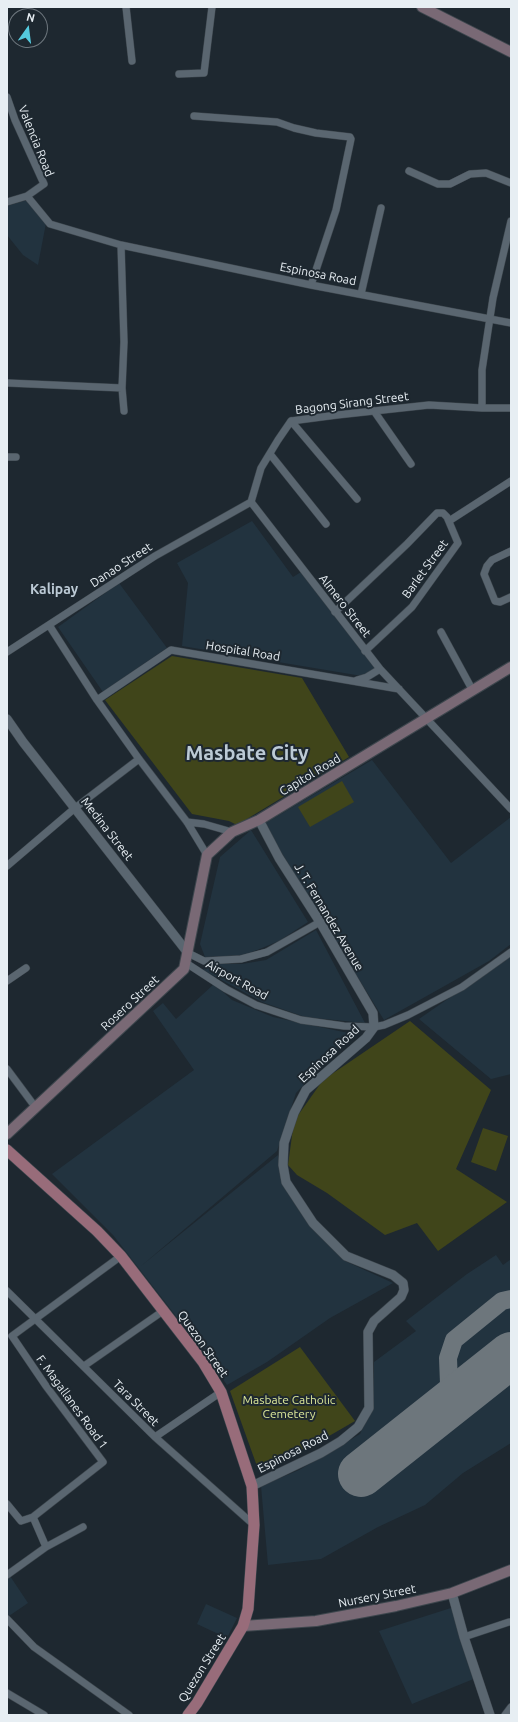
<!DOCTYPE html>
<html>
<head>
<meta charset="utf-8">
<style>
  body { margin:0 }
  #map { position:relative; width:518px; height:1722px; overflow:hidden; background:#1e2830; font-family:Ubuntu,sans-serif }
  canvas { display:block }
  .frame { position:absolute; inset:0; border:8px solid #e7eef3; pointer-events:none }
  .north { position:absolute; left:8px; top:8px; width:40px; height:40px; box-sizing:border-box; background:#1e2830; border:1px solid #6e777e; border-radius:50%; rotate:14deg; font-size:11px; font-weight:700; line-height:16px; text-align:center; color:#e7eef3 }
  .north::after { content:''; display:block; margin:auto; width:14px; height:18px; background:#54cade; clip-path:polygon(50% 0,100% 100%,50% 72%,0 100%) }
</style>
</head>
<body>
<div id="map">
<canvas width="518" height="1722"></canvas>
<div class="frame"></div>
<div class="north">N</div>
</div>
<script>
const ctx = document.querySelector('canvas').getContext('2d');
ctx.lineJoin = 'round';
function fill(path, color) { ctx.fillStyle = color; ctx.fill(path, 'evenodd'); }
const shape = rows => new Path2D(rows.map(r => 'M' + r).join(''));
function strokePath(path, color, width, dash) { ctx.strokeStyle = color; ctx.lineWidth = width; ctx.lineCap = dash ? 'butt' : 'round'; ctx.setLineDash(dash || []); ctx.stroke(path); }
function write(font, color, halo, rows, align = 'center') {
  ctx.font = font + ' Ubuntu,sans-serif'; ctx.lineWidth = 4; ctx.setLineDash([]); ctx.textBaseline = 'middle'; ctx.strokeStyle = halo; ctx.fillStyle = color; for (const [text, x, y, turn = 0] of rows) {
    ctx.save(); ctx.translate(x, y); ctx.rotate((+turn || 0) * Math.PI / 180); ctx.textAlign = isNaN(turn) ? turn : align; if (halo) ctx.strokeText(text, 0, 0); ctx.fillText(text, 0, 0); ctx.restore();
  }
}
const built = shape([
  [27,200,46,223,38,265,23,255,7,235,7,206],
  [252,521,293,577,301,572,376,669,362,676,182,646,188,583,177,563],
  [119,583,167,648,103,692,58,627],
  [372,760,451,863,511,817,511,944,489,961,384,1020,264,824],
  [251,830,308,922,279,941,245,955,205,957,200,944,220,857],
  [316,930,365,1023,305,1017,262,1002,203,970,206,964,242,964,266,960],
  [511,955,511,1074,491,1079,419,1019],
  [214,984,232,1000,273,1017,353,1034,296,1093,277,1151,141,1266,278,1155,288,1194,306,1218,333,1248,345,1261,393,1283,330,1318,267,1362,227,1385,203,1351,113,1235,52,1174,194,1070,153,1011,163,1003,176,1019],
  [496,1255,503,1265,511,1259,511,1443,463,1473,425,1505,378,1527,321,1559,268,1565,261,1486,299,1470,360,1434,373,1407,374,1362,416,1331,406,1321,467,1274],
  [10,1576,28,1603,9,1616,7,1615,7,1578],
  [206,1604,237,1618,227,1638,197,1624],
  [454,1607,476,1678,412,1704,379,1631]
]);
const green = shape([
  [172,656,302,678,349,757,237,825,229,821,192,814,105,700],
  [342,781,354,802,310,827,298,807],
  [410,1021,491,1090,456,1169,507,1202,438,1251,417,1223,385,1235,327,1193,297,1175,288,1165,294,1121,323,1080],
  [483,1128,508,1136,496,1171,471,1162],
  [300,1347,355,1421,317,1443,258,1469,230,1391]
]);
const taxiway = shape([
  [465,1391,457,1390,451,1387,449,1384,448,1358,454,1340,502,1301,511,1299],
  [445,1407,449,1384]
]);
const runway = shape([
  [361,1474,511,1355]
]);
const minor = shape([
  [126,7,132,61],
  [179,74,204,73,212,7],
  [7,97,15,120,44,184,27,196,50,224,121,245,311,285,511,323],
  [194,116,277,122,294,128,316,133,350,137,351,139,336,210,311,285],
  [409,171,438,184,450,184,470,174,486,173,511,183],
  [7,202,27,196],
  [121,245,124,342,122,388,124,411],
  [361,294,381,208],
  [8,383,122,388],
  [482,408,482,370,493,298,511,221],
  [374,411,411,464],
  [291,421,357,499],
  [270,454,326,524],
  [7,457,16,457],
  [251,502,380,669,511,809],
  [251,502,261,468,278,440,291,421,337,415,429,405,482,408,511,408],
  [449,521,511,481],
  [511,551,492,560,487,566,484,574,495,601,500,602,511,597],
  [335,612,407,544,437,513,443,513,447,517,458,543,412,607,365,651],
  [49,625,97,700,139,759,187,822,207,855],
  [441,632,473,691],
  [7,652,155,556,251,502],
  [357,680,367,677,380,669],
  [97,700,171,650,399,689],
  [187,822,204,824,232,832],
  [7,866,75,808,139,759],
  [188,953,204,961,241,959,267,952,320,922],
  [186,963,226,989,256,1005,301,1020,344,1026,374,1027,384,1025,408,1015,462,987,511,952],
  [7,981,26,968],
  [7,1069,36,1108],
  [7,1291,155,1437,254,1525],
  [84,1366,163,1311],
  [155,1437,221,1392],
  [7,1504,21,1521,33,1517,103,1462,46,1386,12,1336,121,1256],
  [33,1517,46,1547],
  [7,1575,46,1547,83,1527],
  [7,1619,34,1647,129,1715],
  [464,1637,509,1622],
  [7,1693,44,1715],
  [505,1715,511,1707]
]);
const tertiary = shape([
  [7,719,23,742,188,953],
  [252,1486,321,1453,341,1441,358,1427,369,1408,368,1332,374,1321,401,1297,404,1290,403,1283,393,1275,346,1256,313,1223,286,1182,283,1165,284,1143,294,1113,306,1090,366,1038,374,1027,373,1013,320,922,279,858,259,820],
  [452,1593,464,1637,490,1715]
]);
const secondary = shape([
  [422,7,511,52],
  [7,1134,184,969,207,855,232,832,259,820,511,667],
  [243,1626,316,1621,396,1606,452,1593,511,1570]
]);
const primary = shape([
  [7,1150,97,1231,121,1256,203,1362,221,1392,252,1486,254,1525,248,1609,243,1626,197,1703,188,1715]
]);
const streetNames = [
  ["Valencia Road",36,141,68],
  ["Espinosa Road",318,274,11],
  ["Bagong Sirang Street",352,403,-7],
  ["Danao Street",121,565,-33],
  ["Barlet Street",425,569,-54],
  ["Almero Street",345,606,52],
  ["Hospital Road",243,651,9],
  ["Capitol Road",310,775,-31],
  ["Medina Street",107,829,52],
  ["J. T. Fernandez Avenue",329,917,59],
  ["Airport Road",237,980,29],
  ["Rosero Street",130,1003,-43],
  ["Espinosa Road",329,1054,-43],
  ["Quezon Street",203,1344,55],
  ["F. Magallanes Road 1",72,1402,54],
  ["Tara Street",136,1403,45],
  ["Espinosa Road",293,1452,-27],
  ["Nursery Street",377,1596,-11],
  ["Quezon Street",202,1668,-58]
];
const parkNames = [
  ["Masbate Catholic",289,1400],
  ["Cemetery",289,1414]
];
const quarterNames = [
  ["Kalipay",54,589]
];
const townNames = [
  ["Masbate City",247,753]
];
fill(built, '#22333f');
fill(green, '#40451a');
strokePath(taxiway, '#6d767c', 18);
strokePath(runway, '#6d767c', 46);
strokePath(minor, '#3d464d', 8);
strokePath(tertiary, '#3d464d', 10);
strokePath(secondary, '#3d464d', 12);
strokePath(primary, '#3d464d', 12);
strokePath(minor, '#5a6670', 7);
strokePath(tertiary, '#5a6670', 9);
strokePath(secondary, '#796975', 10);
strokePath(primary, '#986c7a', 11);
write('12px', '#e7eef3', '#1e2830', streetNames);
write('12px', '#dce799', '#1e2830', parkNames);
write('bold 14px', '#bccad5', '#1e2830', quarterNames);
write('bold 20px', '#bccad5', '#1e2830', townNames);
</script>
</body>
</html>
